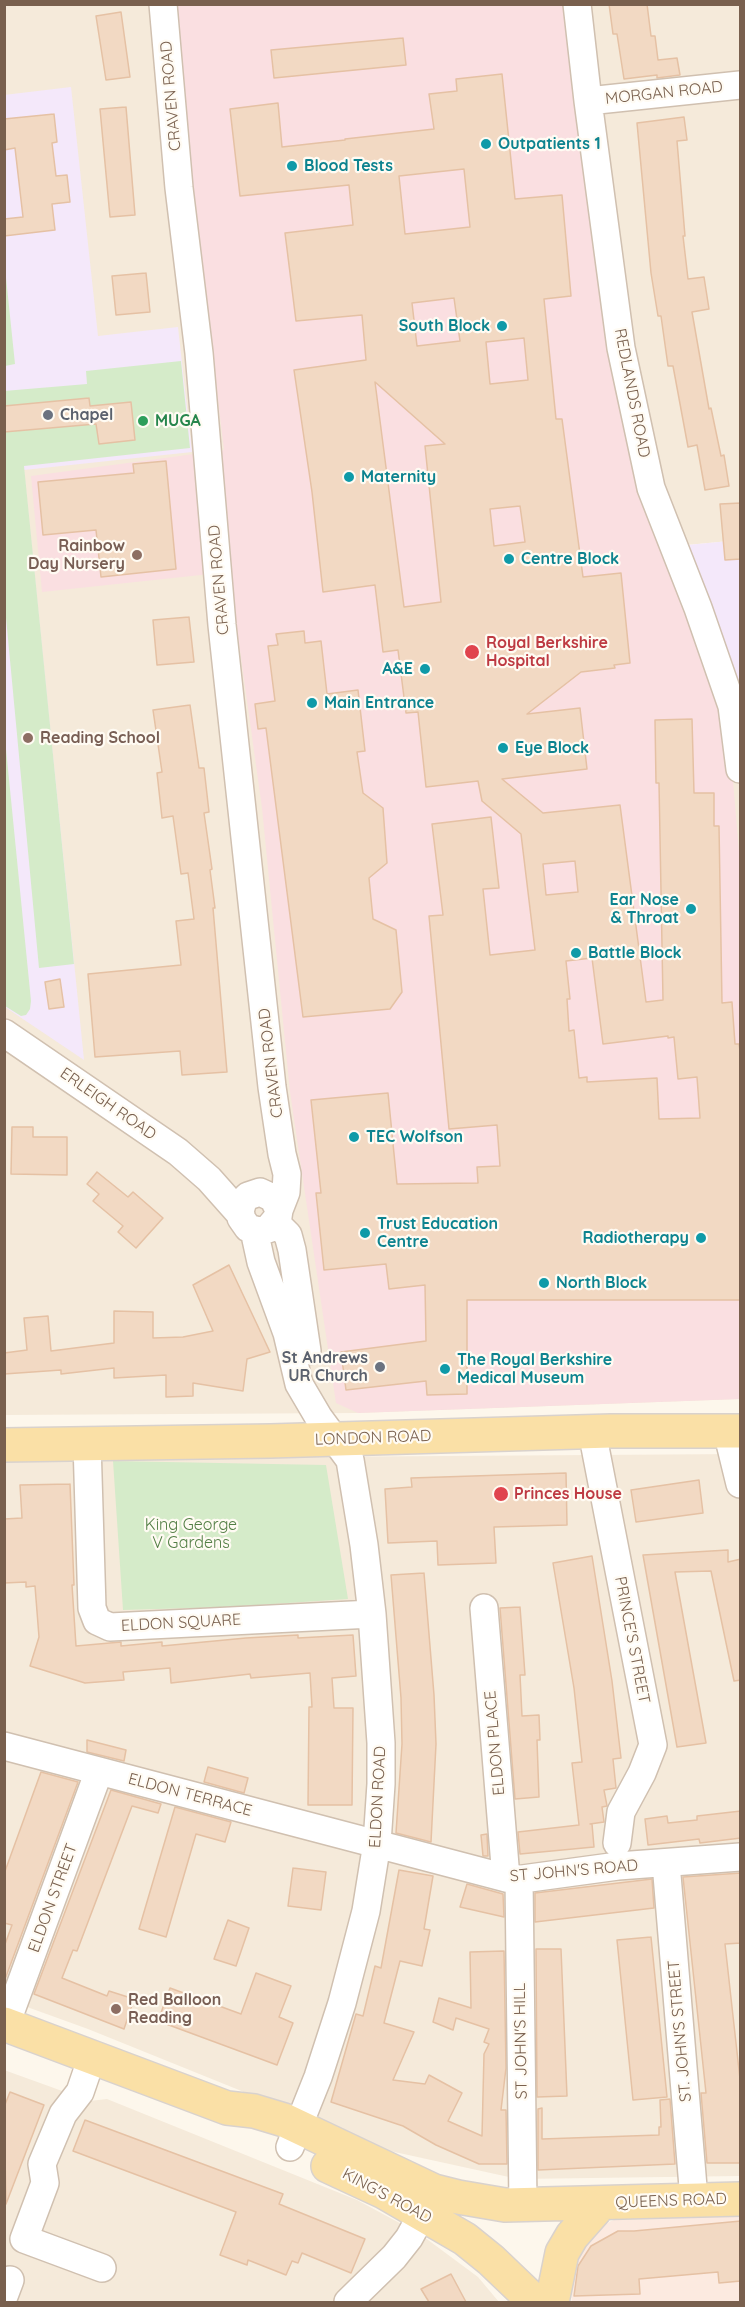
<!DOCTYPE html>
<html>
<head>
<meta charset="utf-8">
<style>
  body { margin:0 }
  #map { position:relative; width:745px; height:2307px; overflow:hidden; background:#fdf7ec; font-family:Quicksand,sans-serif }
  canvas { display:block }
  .frame { position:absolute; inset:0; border:6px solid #79604e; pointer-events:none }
</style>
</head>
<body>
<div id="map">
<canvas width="745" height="2307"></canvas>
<div class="frame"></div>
</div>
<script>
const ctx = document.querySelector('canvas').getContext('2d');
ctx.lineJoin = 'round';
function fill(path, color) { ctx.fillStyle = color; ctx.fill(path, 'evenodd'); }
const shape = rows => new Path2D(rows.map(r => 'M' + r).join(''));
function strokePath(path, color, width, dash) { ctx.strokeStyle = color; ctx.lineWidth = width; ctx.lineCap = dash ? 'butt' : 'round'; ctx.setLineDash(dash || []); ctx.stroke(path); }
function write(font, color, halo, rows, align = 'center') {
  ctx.font = font + ' Quicksand,sans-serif'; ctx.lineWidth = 4.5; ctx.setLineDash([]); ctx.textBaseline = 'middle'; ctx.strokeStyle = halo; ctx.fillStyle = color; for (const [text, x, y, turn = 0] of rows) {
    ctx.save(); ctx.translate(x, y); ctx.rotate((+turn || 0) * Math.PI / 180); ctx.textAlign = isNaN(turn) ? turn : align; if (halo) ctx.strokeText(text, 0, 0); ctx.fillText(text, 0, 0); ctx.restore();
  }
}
const residential = shape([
  [4,5,574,5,615,350,731,709,740,786,740,1399,358,1413,5,1415],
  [587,5,740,5,740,540,687,545,661,482,632,337],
  [740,1454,740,2176,518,2179,390,2151,88,2029,5,1999,5,1459],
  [4,2070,90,2101,107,2099,357,2200,420,2234,478,2277,499,2302,5,2302]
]);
const commercial = shape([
  [740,2210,740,2302,572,2302,570,2284,573,2265,581,2249,599,2227,626,2214]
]);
const education = shape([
  [71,87,98,336,178,327,192,452,24,470,84,1060,5,1007,4,95],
  [740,540,740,694,687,545]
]);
const medical = shape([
  [171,5,569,5,599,267,727,712,740,863,740,1399,358,1413,336,1403,290,1092,262,808,229,572,42,592,31,476,224,450]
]);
const green = shape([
  [5,268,15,364,5,366,4,366],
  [181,361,190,448,24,466,74,964,39,968,5,607,5,432,92,424,89,398,5,406,4,391,87,384,86,371],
  [5,739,31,1001,30,1009,26,1015,21,1016,5,1006],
  [113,1461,326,1465,348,1599,228,1607,123,1610]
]);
const building = shape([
  [609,4,647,4,651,36,655,36,658,60,677,58,680,75,657,78,657,75,624,79,617,34,613,34,609,4],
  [121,12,130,77,106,80,96,16,121,12],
  [403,38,406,65,274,78,271,50,403,38],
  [502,74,515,199,562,195,571,296,544,299,556,419,562,419,583,577,621,573,630,663,614,665,615,668,581,672,527,714,580,708,587,769,502,779,543,813,620,805,646,1002,663,1000,659,783,656,783,655,720,692,719,694,793,714,793,714,826,719,826,722,1003,732,1002,735,1044,739,1044,741,1058,741,1300,467,1300,467,1394,427,1395,426,1381,346,1390,341,1352,426,1341,425,1285,389,1289,386,1264,324,1270,316,1193,321,1193,311,1100,388,1093,397,1184,478,1183,477,1167,500,1166,497,1125,449,1129,429,916,443,915,432,824,491,817,499,888,483,889,490,955,535,950,521,834,482,801,478,781,426,787,418,712,406,713,398,650,383,652,375,585,323,592,312,492,294,370,366,360,362,315,296,321,285,233,353,225,349,185,240,196,230,109,278,103,282,147,345,140,345,139,434,129,429,94,457,91,456,79,502,74],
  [464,169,470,227,405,234,399,176,464,169],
  [454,298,460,341,417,346,412,303,454,298],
  [524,338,528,380,490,384,486,342,524,338],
  [375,382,445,444,425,446,441,602,404,607,375,382],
  [520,506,525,542,494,546,490,509,520,506],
  [575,861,578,892,546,895,543,864,575,861],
  [592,958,603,1044,668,1036,668,1038,674,1037,678,1079,697,1077,700,1118,659,1119,657,1078,587,1082,587,1077,579,1078,574,1030,569,1031,567,999,570,999,566,961,592,958],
  [126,107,135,215,110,217,100,109,126,107],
  [54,114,57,142,52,143,56,176,67,175,70,202,52,204,55,230,4,236,4,219,23,217,15,148,4,150,4,119,54,114],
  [684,117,687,140,677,141,685,236,683,236,688,279,704,277,709,309,692,312,709,409,711,408,721,456,724,455,729,486,705,490,697,445,688,447,673,366,668,366,661,316,658,316,651,273,637,123,684,117],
  [146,273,150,312,116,315,112,276,146,273],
  [89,398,90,406,131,402,135,440,99,444,96,424,4,432,4,406,89,398],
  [166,461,176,569,101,577,96,530,43,535,38,482,134,473,133,464,166,461],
  [741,503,741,559,725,560,720,504,741,503],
  [189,617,194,662,157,665,153,620,189,617],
  [304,631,305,643,321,641,327,694,358,690,365,751,357,752,363,793,383,808,387,863,369,878,373,919,396,930,402,992,390,1009,303,1017,266,728,258,729,255,704,275,701,268,646,278,645,276,634,304,631],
  [190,705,199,768,204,768,209,812,204,813,212,869,210,870,215,908,213,908,227,1072,182,1075,180,1051,95,1057,88,974,181,965,176,921,194,919,188,873,181,874,173,816,162,818,157,773,162,772,153,710,190,705],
  [60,979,64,1007,49,1009,45,982,60,979],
  [12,1127,33,1127,33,1137,67,1137,67,1175,11,1174,12,1127],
  [97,1172,128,1197,133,1192,163,1218,136,1248,118,1232,123,1226,93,1201,99,1194,87,1184,97,1172],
  [229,1265,270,1352,247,1359,243,1391,193,1383,193,1396,166,1397,166,1375,114,1378,114,1368,61,1374,61,1370,4,1374,4,1353,27,1350,24,1318,48,1316,51,1351,114,1343,114,1311,153,1312,153,1338,183,1337,213,1331,193,1285,229,1265],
  [566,1473,567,1525,494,1527,496,1563,438,1565,437,1541,388,1543,385,1489,412,1487,411,1478,566,1473],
  [699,1480,703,1513,636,1522,631,1490,699,1480],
  [70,1484,74,1585,72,1585,76,1646,121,1642,121,1646,162,1642,162,1646,246,1638,298,1635,298,1638,353,1635,356,1676,332,1678,334,1708,353,1708,352,1805,308,1805,309,1707,312,1707,310,1673,251,1678,250,1674,171,1683,170,1668,123,1672,124,1680,85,1683,30,1666,39,1637,35,1586,26,1587,26,1582,4,1583,4,1519,22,1518,20,1485,70,1484],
  [728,1550,728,1562,741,1559,741,1680,734,1681,711,1571,675,1572,706,1743,677,1747,643,1555,728,1550],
  [592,1556,612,1681,621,1758,613,1759,616,1788,604,1790,607,1806,602,1807,604,1822,590,1824,592,1824,594,1847,520,1854,518,1832,579,1825,572,1763,582,1762,574,1688,553,1563,592,1556],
  [424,1573,434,1695,436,1744,431,1842,396,1833,402,1744,401,1698,391,1575,424,1573],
  [520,1607,525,1675,520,1675,522,1716,539,1715,540,1740,537,1740,539,1797,515,1799,500,1608,520,1607],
  [87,1740,126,1750,124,1761,87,1752,87,1740],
  [208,1767,248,1778,244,1793,204,1782,208,1767],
  [41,1772,78,1782,4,1982,4,1947,12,1925,4,1923,4,1874,41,1772],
  [111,1790,161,1804,158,1813,132,1806,77,1951,73,1950,62,1978,107,1996,109,1991,134,1999,124,2029,34,1994,111,1790],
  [175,1807,231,1822,225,1842,196,1834,166,1937,139,1929,175,1807],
  [741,1811,741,1838,700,1843,699,1839,648,1845,645,1819,667,1816,668,1823,697,1820,697,1816,741,1811],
  [487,1834,488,1856,483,1856,481,1835,487,1834],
  [293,1868,326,1872,321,1910,288,1906,293,1868],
  [399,1870,433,1876,424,1929,430,1930,422,1966,400,1961,384,2023,414,2032,393,2080,425,2084,429,2075,462,2093,448,2121,482,2136,484,2054,489,2044,484,2042,489,2029,456,2018,453,2030,433,2022,439,1998,471,2008,470,1952,504,1951,506,2068,501,2110,506,2110,507,2164,479,2164,436,2145,403,2126,331,2102,356,2014,363,2016,375,1966,381,1968,399,1870],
  [741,1873,741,1943,725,1944,741,2088,741,2163,707,2163,701,2093,706,2093,683,1877,741,1873],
  [652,1879,654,1908,535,1922,535,1893,652,1879],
  [467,1884,503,1894,504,1917,460,1907,467,1884],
  [228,1920,249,1928,236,1966,214,1959,228,1920],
  [651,1937,667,2097,633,2100,617,1940,651,1937],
  [536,1949,561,1949,567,2096,537,2097,536,1949],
  [256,1973,291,1986,279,2017,293,2023,277,2065,158,2021,170,1988,241,2014,256,1973],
  [10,2092,44,2105,6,2204,4,2107,10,2092],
  [670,2099,675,2164,538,2170,538,2109,542,2108,542,2139,659,2135,659,2127,661,2127,660,2100,670,2099],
  [85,2120,283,2194,279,2204,365,2239,351,2273,302,2253,298,2263,292,2261,286,2275,248,2260,247,2265,220,2255,236,2212,73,2151,85,2120],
  [741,2221,741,2281,719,2283,718,2272,639,2279,640,2294,574,2296,578,2266,591,2246,618,2231,634,2231,741,2221],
  [451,2274,466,2302,429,2302,421,2289,451,2274]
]);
const minor = shape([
  [163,4,179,188,199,353,222,625,272,1087,282,1154,287,1174,286,1192,279,1210,278,1217,268,1229,259,1231,248,1228,241,1218,240,1211,243,1201,248,1196,260,1192,273,1198,279,1210],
  [577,4,588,101,621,348,651,488,698,608,732,706,740,769],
  [588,101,740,85],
  [4,1033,178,1152,209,1179,241,1215],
  [275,1222,288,1235,292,1250,307,1351],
  [254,1230,261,1262,287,1333,299,1384,319,1418,350,1460,364,1545,372,1614,381,1743,381,1784,377,1843,366,1911,342,2003,318,2077,290,2147],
  [727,1431,740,1484],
  [594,1432,595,1447,653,1745,642,1773,621,1812,617,1843],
  [87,1443,92,1608,97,1621,110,1627,372,1614],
  [484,1608,506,1878],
  [4,1746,506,1878,515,1880,618,1866,740,1857],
  [666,1863,694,2199],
  [519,1879,523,2204],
  [6,2024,99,1771],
  [92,2057,80,2092,63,2114,42,2164,45,2183,24,2239,102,2268],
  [4,2296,10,2280],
  [348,2302,394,2257,409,2238,431,2198]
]);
const major = shape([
  [4,1445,270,1441,611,1431,740,1431],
  [4,2024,227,2108,254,2111,284,2120,434,2191,458,2197,505,2205,740,2199],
  [328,2166,384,2192,465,2239,491,2260,535,2302],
  [552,2302,562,2253,572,2236,601,2203]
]);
const markers = [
  [486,144,6,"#0f9aa8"],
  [292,166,6,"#0f9aa8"],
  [502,326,6,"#0f9aa8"],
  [48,415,6,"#6b7280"],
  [143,421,6,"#2e9e5b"],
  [349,477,6,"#0f9aa8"],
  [137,555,6,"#8d6e63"],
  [509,559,6,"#0f9aa8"],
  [472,652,8,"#e0444e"],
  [425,669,6,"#0f9aa8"],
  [312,703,6,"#0f9aa8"],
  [28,738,6,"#8d6e63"],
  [503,748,6,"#0f9aa8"],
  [691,909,6,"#0f9aa8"],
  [576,953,6,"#0f9aa8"],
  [354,1137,6,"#0f9aa8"],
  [365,1233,6,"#0f9aa8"],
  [701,1238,6,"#0f9aa8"],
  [544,1283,6,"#0f9aa8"],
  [380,1367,6,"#6b7280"],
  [445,1369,6,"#0f9aa8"],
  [501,1494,8,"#e0444e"],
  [116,2009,6,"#8d6e63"]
];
const streetNames = [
  ["MORGAN ROAD",664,93,-6],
  ["CRAVEN ROAD",171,96,-95],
  ["REDLANDS ROAD",632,393,79],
  ["CRAVEN ROAD",219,580,-95],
  ["CRAVEN ROAD",271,1063,-97],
  ["ERLEIGH ROAD",108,1104,35],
  ["LONDON ROAD",373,1438,-2],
  ["ELDON SQUARE",181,1623,-3],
  ["PRINCE'S STREET",632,1640,79],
  ["ELDON PLACE",495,1743,-95],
  ["ELDON TERRACE",190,1795,15],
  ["ELDON ROAD",378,1797,-87],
  ["ST JOHN'S ROAD",574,1871,-5],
  ["ELDON STREET",53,1898,-70],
  ["ST. JOHN'S STREET",680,2031,-95],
  ["ST JOHN'S HILL",521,2041,-91],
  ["KING'S ROAD",387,2196,28],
  ["QUEENS ROAD",671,2201,-2]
];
const cultureNames = [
  ["Outpatients 1",498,144],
  ["Blood Tests",304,166],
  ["South Block",490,326,"right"],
  ["Maternity",361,477],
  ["Centre Block",521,559],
  ["A&E",413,669,"right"],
  ["Main Entrance",324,703],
  ["Eye Block",515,748],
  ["Ear Nose",679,900,"right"],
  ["& Throat",679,918,"right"],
  ["Battle Block",588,953],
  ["TEC Wolfson",366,1137],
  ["Trust Education",377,1224],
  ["Centre",377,1242],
  ["Radiotherapy",689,1238,"right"],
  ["North Block",556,1283],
  ["The Royal Berkshire",457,1360],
  ["Medical Museum",457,1378]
];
const worshipNames = [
  ["Chapel",60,415],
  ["St Andrews",368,1358,"right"],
  ["UR Church",368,1376,"right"]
];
const leisureNames = [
  ["MUGA",155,421]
];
const educationNames = [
  ["Rainbow",125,546,"right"],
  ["Day Nursery",125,564,"right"],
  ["Reading School",40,738],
  ["Red Balloon",128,2000],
  ["Reading",128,2018]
];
const healthNames = [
  ["Royal Berkshire",486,643],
  ["Hospital",486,661],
  ["Princes House",514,1494]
];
const parkNames = [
  ["King George",191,1525],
  ["V Gardens",191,1543]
];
fill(residential, '#f5eada');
fill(commercial, '#fceae0');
fill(education, '#f4e8fa');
fill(medical, '#fadfe1');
fill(green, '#d5ebc9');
fill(building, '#f2d9c3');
strokePath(building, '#e5c1a4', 1.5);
strokePath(minor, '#d0c0b0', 30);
strokePath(major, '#d9d2cd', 36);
strokePath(minor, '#fff', 27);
strokePath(major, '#fae0a6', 33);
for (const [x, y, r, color] of markers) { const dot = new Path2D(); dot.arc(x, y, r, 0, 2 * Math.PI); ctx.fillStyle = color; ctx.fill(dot); strokePath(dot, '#fffbf3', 2); }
write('16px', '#79604e', '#fffbf3', streetNames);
write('bold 16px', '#0d838f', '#fffbf3', cultureNames, 'left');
write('bold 16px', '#5b616d', '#fffbf3', worshipNames, 'left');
write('bold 16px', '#27864d', '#fffbf3', leisureNames, 'left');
write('bold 16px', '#785e54', '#fffbf3', educationNames, 'left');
write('bold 16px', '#be3a42', '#fffbf3', healthNames, 'left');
write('16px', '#537f45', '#fffbf3', parkNames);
</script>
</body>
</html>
